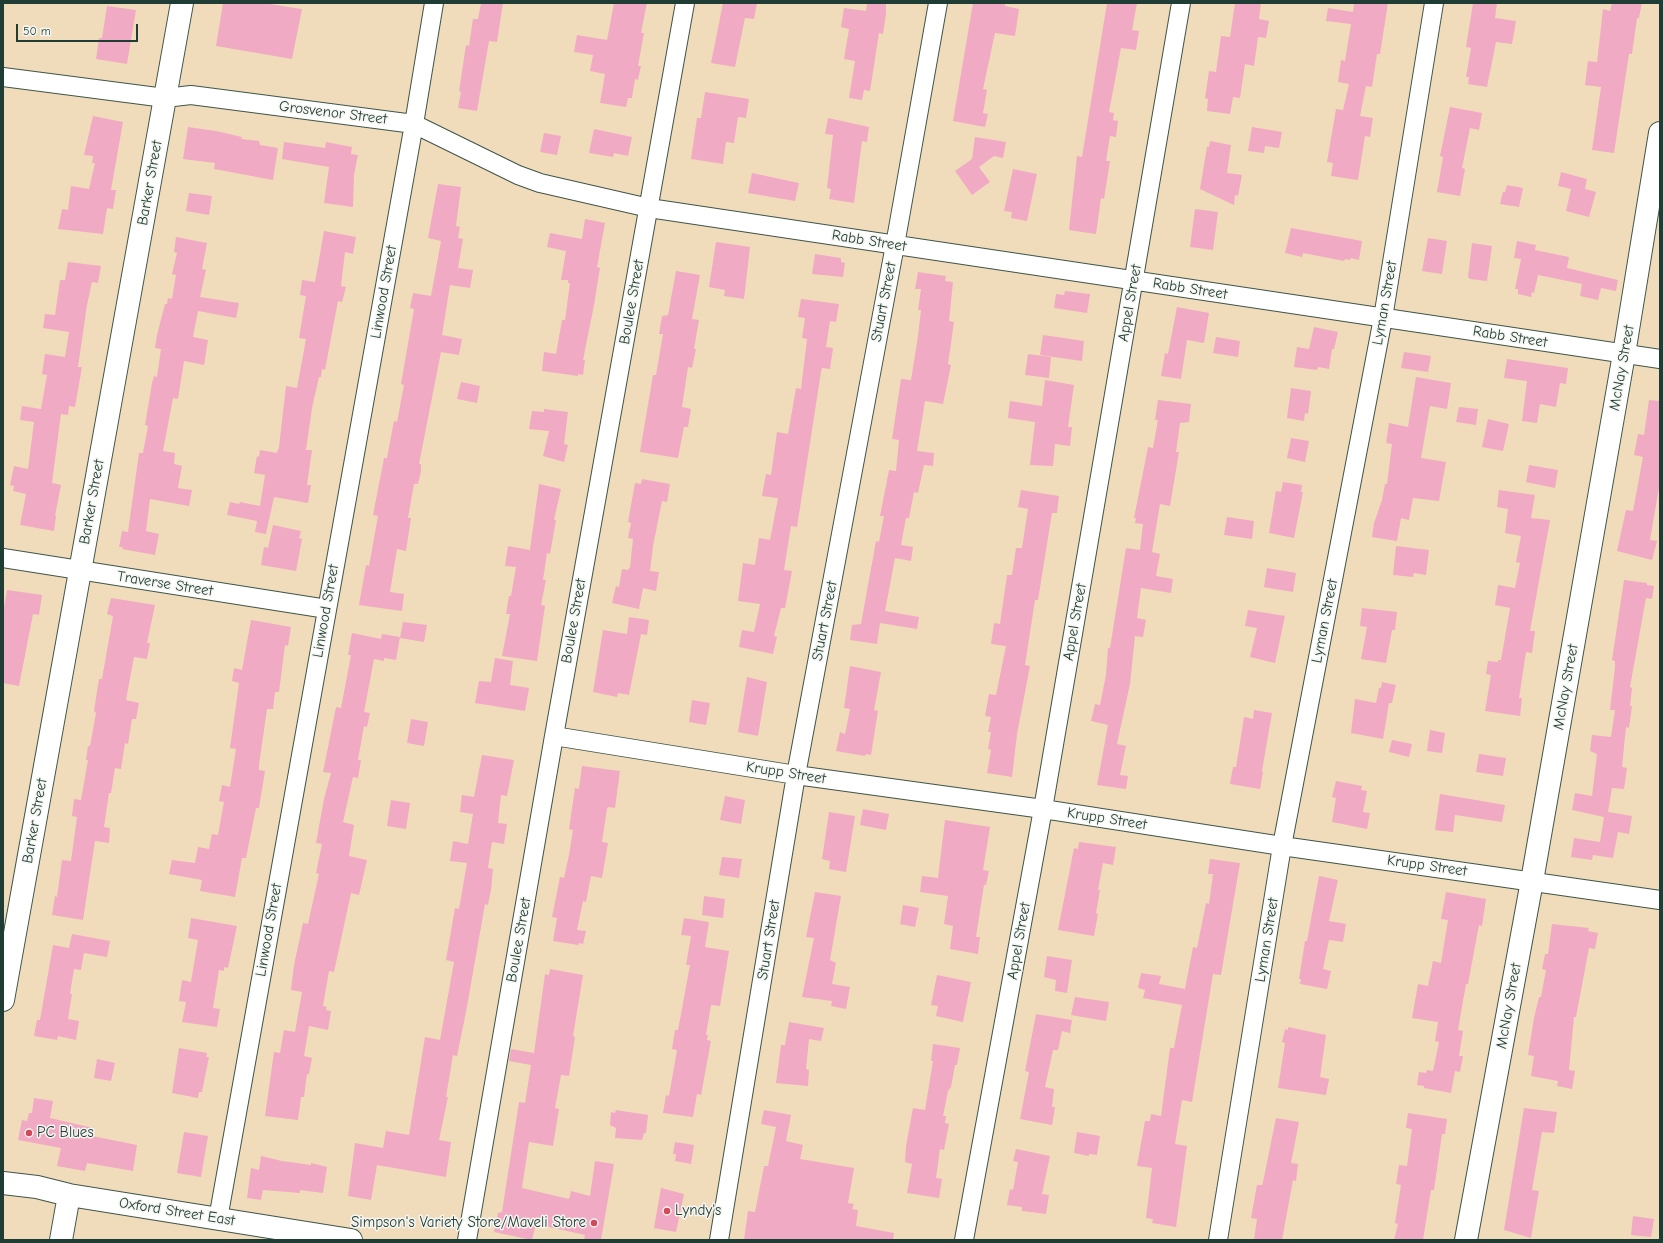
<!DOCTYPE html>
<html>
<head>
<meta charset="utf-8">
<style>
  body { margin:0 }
  #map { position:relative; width:1663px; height:1243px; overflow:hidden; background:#f0dcba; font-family:"Comic Neue",sans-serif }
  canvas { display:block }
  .frame { position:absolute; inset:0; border:4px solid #1f3d34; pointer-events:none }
  .scale { position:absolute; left:16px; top:24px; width:122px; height:18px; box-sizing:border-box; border:2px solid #1f3d34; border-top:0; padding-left:5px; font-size:12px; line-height:14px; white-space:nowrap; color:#1f3d34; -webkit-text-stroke:3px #f6f6f2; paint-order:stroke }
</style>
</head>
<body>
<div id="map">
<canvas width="1663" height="1243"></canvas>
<div class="frame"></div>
<div class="scale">50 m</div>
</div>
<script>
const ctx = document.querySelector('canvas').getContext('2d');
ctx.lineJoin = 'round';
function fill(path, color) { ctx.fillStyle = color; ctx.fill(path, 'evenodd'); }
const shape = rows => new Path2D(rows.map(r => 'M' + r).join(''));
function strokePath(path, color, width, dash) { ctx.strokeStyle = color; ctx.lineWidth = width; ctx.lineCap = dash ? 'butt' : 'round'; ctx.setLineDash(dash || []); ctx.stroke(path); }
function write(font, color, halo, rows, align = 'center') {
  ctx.font = font + ' "Comic Neue",sans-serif'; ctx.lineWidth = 3; ctx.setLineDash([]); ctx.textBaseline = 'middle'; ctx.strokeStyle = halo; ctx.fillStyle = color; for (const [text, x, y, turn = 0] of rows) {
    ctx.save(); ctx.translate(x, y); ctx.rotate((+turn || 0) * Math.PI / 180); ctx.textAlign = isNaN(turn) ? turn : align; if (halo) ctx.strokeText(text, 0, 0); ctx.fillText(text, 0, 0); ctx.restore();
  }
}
const building = shape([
  [223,3,263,3,302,9,292,59,216,46],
  [481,3,503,3,497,42,489,41,477,111,458,108,461,92,459,91,466,45,469,46,473,19,478,19],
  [614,3,647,3,641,33,644,33,638,66,641,66,638,80,635,79,632,98,628,98,626,107,600,103,605,74,590,71,593,55,574,52,577,35,607,40],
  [723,3,757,3,754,19,745,18,735,67,711,63],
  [867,3,886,3,886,14,883,34,879,33,870,91,864,90,862,100,849,98,855,61,844,59,849,29,841,27,844,8,866,11],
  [973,3,1005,3,1005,6,1019,9,1015,36,995,33,983,89,987,90,983,113,988,114,985,127,953,121],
  [1107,3,1137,3,1132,30,1139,31,1136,50,1121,48,1109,112,1114,113,1113,120,1118,121,1116,137,1110,136,1106,161,1110,161,1104,199,1101,198,1096,234,1069,230,1077,156,1082,157],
  [1235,3,1261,3,1259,19,1269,21,1266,38,1258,37,1254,66,1245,64,1240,98,1233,97,1230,114,1207,111,1208,99,1205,98,1209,71,1216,72,1221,36,1230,37],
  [1354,3,1388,3,1380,54,1377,54,1372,87,1366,86,1360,116,1373,118,1370,137,1365,136,1358,180,1331,176,1333,163,1327,162,1336,109,1343,110,1349,84,1338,82,1341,60,1345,61,1351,24,1326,21,1328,8,1353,12],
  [1473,3,1497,3,1495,18,1516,21,1512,44,1496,42,1487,87,1468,84,1469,77,1466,77,1471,48,1466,47],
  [1612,3,1642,3,1639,18,1637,18,1632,54,1629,54,1614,153,1592,150,1601,87,1585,85,1588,61,1597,62,1603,9,1610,11],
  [107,6,136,10,127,64,96,59,99,38,102,38],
  [705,92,749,99,746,118,738,117,734,143,726,142,723,164,691,159,697,118,701,118],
  [1450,107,1482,113,1479,130,1470,128,1462,168,1465,169,1460,196,1437,192,1443,157,1440,156],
  [93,116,123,122,111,190,116,190,113,209,107,208,103,234,58,229,62,209,68,210,71,186,89,189,95,163,92,163,93,156,84,155],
  [828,118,869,127,867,142,862,141,854,203,829,199,831,189,827,188,833,135,825,134],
  [188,127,216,131,242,137,241,139,259,141,260,145,278,148,273,180,214,169,215,163,183,159],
  [1252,127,1282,132,1279,148,1265,146,1264,153,1248,151],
  [594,129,632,137,628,156,614,153,613,157,589,153],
  [544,133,561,136,557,155,540,152],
  [975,137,1006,142,1003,158,994,156,979,167,990,182,972,195,955,171,972,159],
  [1210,141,1231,145,1227,173,1242,175,1238,196,1235,195,1234,205,1200,189,1207,147,1209,147],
  [284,142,325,148,326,142,352,147,351,154,358,155,354,175,353,207,324,203,329,167,282,159],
  [1013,169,1037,174,1027,221,1011,218,1012,212,1004,211],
  [1561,172,1587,179,1585,189,1596,192,1589,217,1566,211,1571,189,1558,186],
  [752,173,799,183,795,201,748,193],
  [438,184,461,187,456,226,460,227,458,238,463,239,458,268,473,270,470,288,450,285,442,335,462,339,459,355,441,352,419,464,421,464,421,471,418,484,414,484,408,518,411,518,406,551,397,549,390,592,404,594,402,611,359,605,366,565,369,566,378,516,373,515,384,458,387,458,394,421,397,422,404,385,401,384,414,309,410,308,413,293,431,296,441,241,428,238],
  [1507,185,1523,188,1519,207,1500,204,1503,192,1505,192],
  [189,193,212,196,209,215,186,211],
  [1195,209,1218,212,1213,250,1190,247],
  [585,219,605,223,597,267,600,268,594,305,583,360,585,360,583,375,578,374,578,376,542,371,544,352,556,354,562,320,565,320,570,283,568,283,568,280,561,280,566,251,547,247,550,233,582,239],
  [1291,228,1362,241,1359,260,1351,258,1350,260,1345,259,1344,261,1303,253,1302,257,1285,253],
  [324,231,356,237,353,254,345,252,341,286,346,287,342,302,338,301,325,370,322,369,321,377,319,377,312,408,306,450,312,450,307,485,311,485,308,503,274,497,266,534,255,532,257,521,227,515,230,502,239,504,240,502,260,506,265,475,254,473,257,456,259,457,260,450,277,453,279,447,286,386,297,388,306,339,299,338,306,296,300,295,302,280,315,282],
  [176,237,207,243,202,269,206,270,200,297,239,303,236,318,198,311,193,337,208,340,204,365,184,361,178,399,173,398,163,451,175,453,174,464,182,466,178,488,192,490,189,506,150,499,146,531,159,534,155,555,122,549,123,547,119,547,122,531,128,532,139,453,143,453,148,426,145,425,152,383,154,376,157,377,161,349,155,348,157,335,165,304,167,304,168,298,172,299,176,275,172,274,177,253,174,252],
  [1428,238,1447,241,1442,274,1422,271],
  [1517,241,1536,245,1535,250,1569,257,1567,268,1618,280,1616,291,1601,288,1598,300,1580,296,1582,284,1538,275,1534,293,1532,292,1531,297,1518,294,1518,289,1515,289,1521,259,1514,258],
  [716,242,750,247,744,299,724,296,725,290,709,287],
  [1472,243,1492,246,1487,281,1470,279,1468,277],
  [815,254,841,258,841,262,845,263,843,277,812,274],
  [68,262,101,266,98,283,92,282,87,305,78,367,82,367,75,407,69,406,68,415,61,414,52,483,61,485,55,516,56,516,54,531,20,525,26,494,13,491,14,486,10,485,14,466,28,469,34,422,20,420,22,406,41,409,47,375,42,374,45,354,65,357,69,332,43,328,45,314,55,315,60,280,65,280],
  [676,271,700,275,692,319,699,320,694,349,696,349,692,368,688,367,682,407,691,409,688,427,684,427,678,458,640,452,653,375,656,375,663,334,659,334,662,316,668,315],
  [918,272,946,276,945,281,953,282,949,321,954,322,948,364,951,365,943,404,925,401,917,451,934,453,933,466,924,465,918,493,914,492,909,518,906,518,901,545,913,547,911,561,895,558,885,611,919,617,917,629,880,623,877,644,850,640,852,625,861,624,876,541,879,542,884,516,880,516,889,470,896,471,899,440,892,439,901,379,911,380,918,336,921,310,918,310,921,289,915,289],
  [1065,291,1090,294,1087,313,1054,308,1056,294,1064,295],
  [801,299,839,304,836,322,830,321,826,347,833,348,830,369,822,368,821,372,797,527,791,526,784,570,792,571,785,608,781,608,774,636,777,637,773,654,739,647,742,630,754,632,760,604,738,601,743,563,755,565,759,538,770,540,778,498,762,496,766,474,771,475,777,432,788,434,796,388,801,389,807,339,802,338,805,318,798,317],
  [1177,307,1209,313,1204,343,1187,340,1181,379,1161,376,1165,353,1168,354],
  [1314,327,1338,332,1334,349,1332,349,1329,369,1318,367,1317,370,1294,367,1297,347,1309,349],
  [1043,335,1084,341,1082,361,1040,355],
  [1216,337,1240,341,1238,357,1213,353],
  [1404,352,1431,356,1428,372,1401,368],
  [1028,354,1051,357,1049,378,1025,375],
  [1507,359,1568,368,1566,384,1560,383,1556,407,1540,404,1537,423,1522,421,1527,381,1504,378],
  [1416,377,1451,383,1447,409,1430,406,1421,458,1446,462,1439,501,1413,498,1409,520,1401,518,1397,541,1372,537,1374,523,1382,500,1385,484,1387,484,1392,444,1386,443,1389,423,1408,427],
  [1045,380,1074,385,1068,427,1072,427,1070,446,1055,444,1053,466,1030,465,1035,422,1008,418,1010,401,1042,406],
  [461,382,480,386,477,403,457,399],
  [1291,388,1311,391,1308,414,1305,413,1304,421,1287,418],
  [1158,400,1191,404,1189,422,1180,423,1176,452,1179,452,1170,506,1160,504,1152,552,1160,554,1156,576,1173,579,1171,593,1141,588,1137,618,1146,620,1143,637,1135,636,1130,684,1117,744,1126,746,1120,775,1128,776,1126,789,1097,785,1108,725,1091,721,1095,704,1100,705,1106,675,1108,648,1110,648,1126,548,1140,550,1143,524,1135,523,1136,518,1134,518,1148,447,1153,448,1158,420,1155,420],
  [1649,400,1660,401,1660,482,1650,540,1657,541,1652,560,1617,551,1626,510,1633,511,1643,457,1634,455,1638,434,1644,435],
  [1459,407,1478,409,1476,425,1456,422],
  [544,409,568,412,564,444,568,445,564,462,543,456,549,431,529,429,532,411,544,412],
  [1488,419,1509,424,1503,451,1482,447],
  [1291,438,1309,441,1305,462,1287,458],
  [1529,465,1558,470,1555,488,1526,482],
  [642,479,670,484,667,502,662,501,653,546,650,571,659,572,656,591,643,588,639,609,612,603,616,586,619,587,622,569,628,570,630,567,633,539,628,538,631,523,628,522,635,483,641,484],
  [1283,482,1302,485,1301,492,1303,492,1294,538,1269,533,1276,491,1281,492],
  [539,484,561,489,554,520,556,520,550,554,547,553,543,580,546,580,541,605,545,606,537,661,502,656,510,614,506,614,509,596,511,596,516,567,505,566,508,546,530,550],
  [1021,490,1059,496,1057,513,1052,513,1038,600,1035,600,1025,665,1030,666,1017,734,1012,777,987,773,991,750,988,749,991,732,988,732,991,717,985,716,989,694,996,695,1006,646,991,644,994,623,1000,624,1007,575,1012,575,1016,548,1022,548,1028,509,1018,507],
  [1499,490,1535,495,1531,518,1550,520,1530,631,1535,631,1532,653,1526,652,1519,698,1522,698,1520,716,1485,711,1491,675,1486,674,1488,661,1498,662,1498,660,1501,660,1510,608,1495,605,1498,585,1515,588,1520,563,1516,562,1521,536,1505,533,1508,509,1497,507],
  [1227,517,1254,521,1252,539,1224,535],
  [273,525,301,531,299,538,302,539,296,571,261,565,264,547,268,548],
  [1396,546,1429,550,1426,575,1414,573,1413,577,1393,575],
  [1267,568,1296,573,1293,592,1264,587],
  [1624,580,1647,583,1647,585,1654,586,1652,599,1646,598,1630,687,1632,688,1630,706,1632,706,1629,728,1626,727,1622,767,1627,768,1624,789,1612,788,1608,812,1632,816,1629,834,1618,832,1613,858,1593,855,1592,860,1571,857,1574,838,1600,842,1604,817,1572,810,1575,793,1592,796,1597,754,1590,751,1592,735,1611,737,1615,710,1610,710,1615,667,1615,661,1612,660],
  [7,590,42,595,39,615,33,614,19,686,3,683,3,614],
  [111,598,155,605,147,643,150,643,147,659,134,657,126,700,139,703,136,719,132,719,128,744,125,743,121,769,115,768,111,793,109,793,104,827,110,828,109,843,95,841,83,920,52,915,55,896,57,897,62,860,71,861,77,817,72,816,74,799,81,800,88,760,86,760,88,746,90,746,96,713,94,711,99,679,102,679,113,616,107,614],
  [1362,608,1397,612,1395,630,1392,630,1386,663,1361,659,1367,627,1360,626],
  [1248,610,1285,616,1275,663,1250,657,1257,628,1245,626],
  [629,617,649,620,647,635,641,634,629,695,618,693,617,697,593,692,603,630,627,634],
  [251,620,291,627,288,646,285,645,279,692,275,692,273,709,267,709,259,765,259,770,265,771,259,808,256,808,246,858,242,858,235,897,200,891,202,880,169,874,172,860,195,863,198,847,209,849,212,834,218,835,224,802,219,801,222,785,230,787,236,749,230,748,239,683,232,681,234,668,242,670],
  [403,622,427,625,424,642,400,638],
  [352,633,381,639,382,634,400,637,396,660,384,658,384,661,374,659,364,712,370,713,367,727,364,726,358,760,361,760,358,778,353,777,343,822,354,825,349,856,367,860,359,895,351,893,334,972,329,971,323,1006,327,1007,326,1010,331,1011,328,1030,309,1026,304,1056,312,1058,309,1074,307,1074,304,1097,301,1097,298,1120,265,1116,274,1052,280,1053,284,1030,295,1032,302,992,291,990,294,965,303,923,308,924,319,874,316,873,322,844,316,843,324,799,331,773,323,772,336,707,341,708,351,655,348,655],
  [495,658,513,661,510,685,529,688,525,711,475,703,479,681,491,682],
  [850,666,881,672,874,710,878,711,871,755,866,754,865,756,836,751,840,732,845,734,850,709,844,708],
  [747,677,767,682,758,736,738,732],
  [1382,682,1396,685,1392,703,1389,703,1383,739,1351,733,1355,699,1376,703,1379,688,1381,688],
  [692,700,710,703,706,725,689,722],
  [1254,710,1272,713,1262,771,1263,772,1260,789,1230,784,1233,767,1236,767,1244,717,1253,719],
  [411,719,428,722,424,746,407,743],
  [1430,730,1445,733,1442,753,1427,751],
  [1392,740,1412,744,1409,757,1389,752],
  [1479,754,1506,758,1503,776,1476,772],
  [482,755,514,760,507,796,501,795,498,823,507,824,504,844,492,842,488,868,493,869,491,890,488,905,485,904,466,1012,457,1056,453,1055,446,1097,448,1097,439,1140,451,1142,446,1177,377,1165,371,1200,348,1196,355,1143,383,1148,386,1131,409,1135,425,1037,440,1040,454,962,446,960,455,908,459,909,467,863,450,861,453,841,468,844,473,814,460,812,462,795,474,797],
  [582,766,620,771,615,808,608,807,607,809,602,842,608,843,602,878,591,876,586,902,583,901,577,930,586,931,583,944,579,943,578,945,553,941,557,918,552,917,560,877,564,878,569,855,573,830,569,829,575,788,579,789],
  [1336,781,1362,786,1361,790,1367,791,1363,812,1370,813,1367,829,1332,822,1336,798,1332,797],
  [1440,794,1505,805,1502,822,1455,815,1453,832,1435,830],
  [725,796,745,800,741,824,720,820],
  [391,800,410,803,406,829,387,826],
  [863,809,889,814,886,830,860,825],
  [829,812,855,816,846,872,829,869,830,861,822,859],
  [945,820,990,827,983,870,989,871,986,885,984,885,976,937,980,937,978,954,950,949,953,926,944,924,948,896,920,892,922,876,938,878],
  [1079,842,1116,847,1113,865,1103,863,1098,890,1100,890,1096,913,1098,914,1094,936,1058,930,1074,848,1078,849],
  [722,857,742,859,739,878,719,875],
  [1210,859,1240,863,1221,975,1213,974,1192,1102,1182,1100,1175,1144,1187,1146,1176,1227,1152,1223,1153,1219,1146,1218,1152,1168,1137,1166,1145,1121,1150,1121,1151,1114,1161,1116,1170,1048,1174,1048,1182,1005,1143,998,1145,990,1138,988,1141,973,1161,976,1159,984,1185,989,1193,947,1197,948,1206,903,1209,904,1213,874,1208,874],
  [1319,876,1338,880,1329,921,1346,924,1343,942,1329,940,1323,969,1331,971,1327,989,1300,984,1301,979,1299,979,1305,941,1307,941],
  [815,892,841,896,830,960,836,963,832,984,850,987,846,1009,831,1006,832,1001,802,997,814,938,806,937],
  [1446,892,1486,899,1482,926,1479,925,1468,984,1466,984,1458,1030,1463,1031,1459,1056,1463,1056,1460,1072,1455,1071,1451,1093,1424,1088,1424,1086,1417,1085,1419,1072,1426,1073,1427,1070,1433,1071,1439,1042,1435,1041,1438,1022,1412,1018,1418,984,1428,986,1433,961,1441,963,1448,920,1441,919],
  [704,896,725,899,723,918,702,915],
  [903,905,919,908,915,927,900,924],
  [191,918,237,926,228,968,224,967,224,971,219,970,213,1008,220,1009,217,1027,182,1022,186,1002,179,1001,182,980,191,982,198,940,188,938],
  [684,918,709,922,705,947,729,951,720,1006,711,1005,706,1035,708,1035,707,1040,711,1041,701,1095,697,1094,693,1117,663,1113,666,1095,669,1096,677,1050,672,1049,675,1030,678,1030,690,965,686,965,691,936,681,935],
  [1552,924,1589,928,1588,931,1598,933,1595,949,1589,948,1576,1017,1574,1017,1569,1070,1575,1071,1572,1089,1557,1086,1558,1081,1531,1076,1534,1056,1528,1055,1534,1018,1539,997,1541,997,1546,970,1542,969,1545,954,1548,954],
  [72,934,110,941,107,957,84,953,81,970,74,969,70,994,72,994,68,1019,79,1021,76,1040,58,1036,57,1040,34,1036,37,1020,40,1020,53,945,69,948],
  [1047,956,1072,960,1067,993,1055,991,1056,980,1044,977],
  [550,969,583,975,573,1036,575,1037,569,1076,561,1075,555,1108,559,1109,553,1146,529,1142,522,1188,569,1199,571,1191,590,1196,595,1161,614,1164,601,1240,584,1240,585,1235,536,1224,532,1240,494,1232,498,1213,502,1212,519,1102,525,1103,531,1065,509,1061,511,1049,534,1053,545,974,549,975],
  [937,975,971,982,963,1022,936,1016,938,1006,931,1005],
  [1075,997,1109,1002,1106,1021,1071,1015],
  [1036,1014,1072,1020,1070,1033,1062,1031,1058,1050,1053,1050,1045,1087,1054,1089,1052,1107,1055,1107,1052,1125,1020,1119,1029,1072,1025,1071],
  [789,1022,824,1028,821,1041,809,1039,806,1069,809,1070,808,1086,776,1083,781,1045,785,1045],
  [1288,1027,1326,1035,1320,1077,1329,1079,1326,1095,1278,1088,1285,1043,1282,1042,1285,1029,1288,1030],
  [933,1044,960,1048,957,1065,955,1065,951,1087,948,1091,943,1116,946,1116,945,1123,949,1124,944,1150,940,1149,936,1178,942,1179,939,1198,907,1193,912,1164,905,1162,906,1146,913,1108,925,1110,933,1061,931,1061],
  [179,1048,207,1053,206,1057,209,1057,202,1092,199,1092,198,1098,172,1093],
  [97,1059,115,1063,111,1081,94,1078],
  [34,1098,53,1101,50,1118,93,1128,92,1136,137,1145,133,1171,87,1163,85,1171,57,1166,61,1148,18,1140,22,1120,27,1121,29,1113,32,1113],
  [1524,1108,1557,1112,1554,1133,1542,1132,1532,1190,1539,1191,1531,1238,1504,1230],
  [616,1110,648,1115,646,1133,644,1133,642,1140,615,1138,616,1128,610,1125,611,1112,615,1113],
  [764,1110,791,1115,786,1141,803,1145,800,1159,854,1168,848,1203,854,1204,852,1209,858,1210,856,1226,894,1233,893,1240,744,1240,748,1211,755,1212,764,1166,768,1166,776,1127,761,1124],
  [1408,1113,1447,1119,1445,1134,1442,1134,1434,1190,1431,1190,1423,1240,1394,1240,1398,1224,1395,1223,1401,1185,1396,1184,1399,1165,1407,1166,1412,1129,1406,1128],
  [1276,1118,1299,1122,1291,1163,1298,1164,1296,1181,1293,1180,1282,1240,1254,1240,1257,1219,1251,1218,1257,1185,1262,1185,1263,1182],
  [184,1132,208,1136,201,1177,177,1173],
  [1077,1132,1100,1136,1097,1155,1089,1154,1089,1156,1074,1153],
  [675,1142,694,1145,691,1164,675,1161,676,1154,673,1154],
  [1016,1149,1050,1156,1042,1194,1049,1195,1046,1214,1022,1211,1022,1207,1007,1205,1010,1189,1013,1190,1018,1162,1013,1161],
  [261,1156,282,1161,311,1165,311,1163,327,1167,323,1193,300,1190,300,1193,263,1190,261,1200,247,1198,251,1168,259,1170],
  [661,1188,684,1194,676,1232,654,1228],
  [1633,1216,1654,1219,1651,1237,1631,1235]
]);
const street = shape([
  [3,77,165,98,191,95,414,124,518,175,540,183,649,208,1660,359],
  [3,558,327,609],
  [554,736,796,775,1043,809,1282,846,1660,900],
  [218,1219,414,124,434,3],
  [467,1240,554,736,685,3],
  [719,1240,796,775,895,245,938,3],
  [964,1240,1043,809,1181,3],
  [1218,1240,1282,846,1383,318,1434,3]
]);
const secondary = shape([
  [3,1000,182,3],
  [3,1183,37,1187,69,1195,351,1240],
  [61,1240,69,1195],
  [1466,1240,1532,881,1624,354,1660,133]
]);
const markers = [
  [29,1133,4,"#d1495b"],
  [667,1211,4,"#d1495b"],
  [594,1223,4,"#d1495b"]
];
const streetNames = [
  ["Grosvenor Street",333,113,7],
  ["Barker Street",150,183,-80],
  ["Rabb Street",869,241,9],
  ["Rabb Street",1190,289,9],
  ["Linwood Street",384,292,-80],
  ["Boulee Street",632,302,-80],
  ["Stuart Street",884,302,-79],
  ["Appel Street",1130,303,-80],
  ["Lyman Street",1385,303,-80],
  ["Rabb Street",1510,337,9],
  ["McNay Street",1622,368,-80],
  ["Barker Street",92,502,-80],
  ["Traverse Street",165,584,9],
  ["Linwood Street",326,611,-80],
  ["Boulee Street",574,621,-80],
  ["Stuart Street",825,621,-79],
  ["Lyman Street",1325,621,-79],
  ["Appel Street",1075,622,-80],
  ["McNay Street",1566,687,-80],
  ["Krupp Street",786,773,9],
  ["Krupp Street",1107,819,9],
  ["Barker Street",35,821,-80],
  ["Krupp Street",1427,866,8],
  ["Linwood Street",269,930,-80],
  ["Boulee Street",519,940,-80],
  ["Stuart Street",769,940,-81],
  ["Lyman Street",1267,940,-81],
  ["Appel Street",1019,941,-80],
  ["McNay Street",1509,1006,-80],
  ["Oxford Street East",177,1212,9]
];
const poiNames = [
  ["PC Blues",37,1133],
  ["Lyndy's",675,1211],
  ["Simpson's Variety Store/Maveli Store",586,1223,"right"]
];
fill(building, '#f1aac3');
strokePath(street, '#3e5548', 20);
strokePath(secondary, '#3e5548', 24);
strokePath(street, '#fff', 18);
strokePath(secondary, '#fff', 22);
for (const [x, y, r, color] of markers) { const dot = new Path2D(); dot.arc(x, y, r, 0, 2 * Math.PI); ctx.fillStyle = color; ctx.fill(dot); strokePath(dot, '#f6f6f2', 1.5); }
write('15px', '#1f3d34', '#f6f6f2', streetNames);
write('15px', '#1f3d34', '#f6f6f2', poiNames, 'left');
</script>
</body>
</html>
